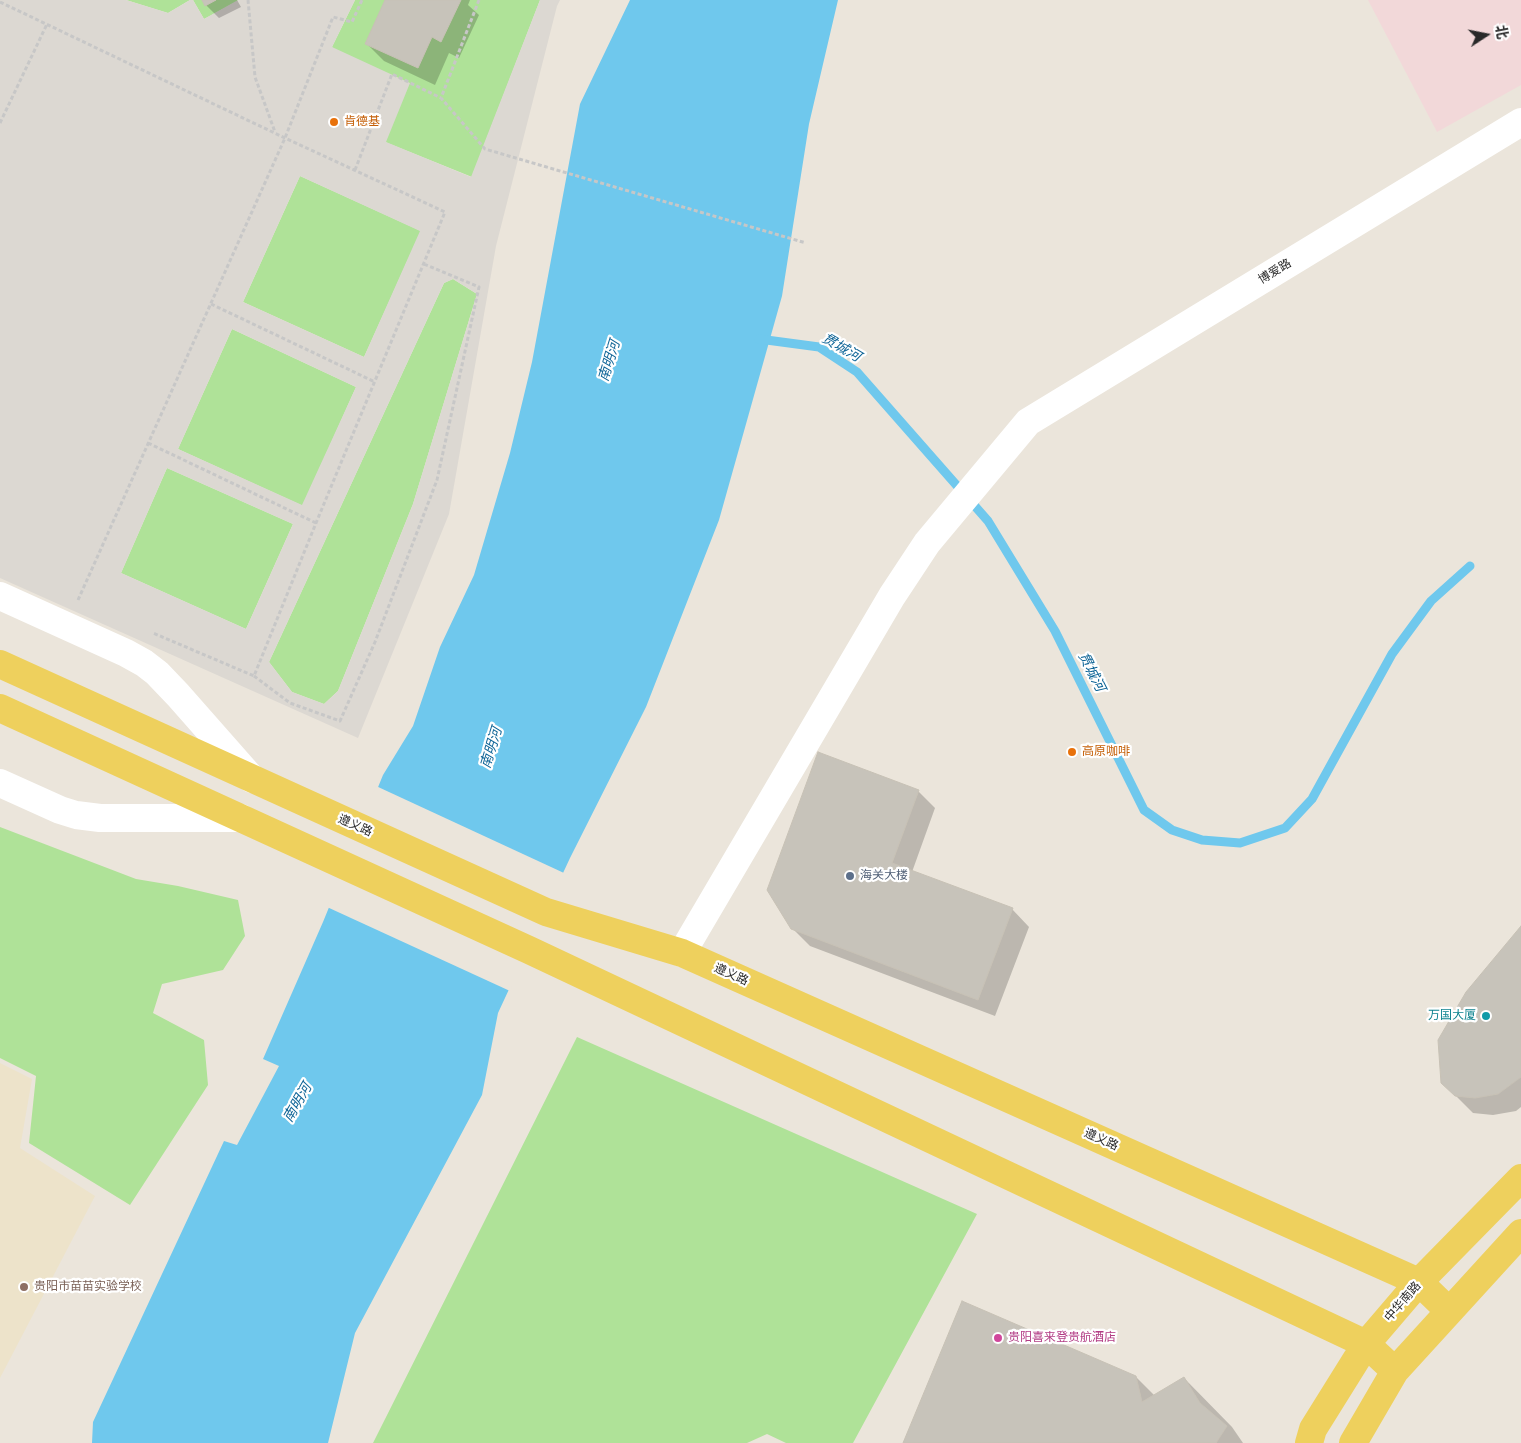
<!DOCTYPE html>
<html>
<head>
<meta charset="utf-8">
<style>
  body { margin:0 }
  #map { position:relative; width:1521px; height:1443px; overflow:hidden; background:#ebe5db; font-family:"Varela Round","Noto Sans SC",sans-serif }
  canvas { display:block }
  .north { position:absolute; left:1461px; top:10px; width:50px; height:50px; -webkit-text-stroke:4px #fff; paint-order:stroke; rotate:79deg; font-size:14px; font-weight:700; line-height:20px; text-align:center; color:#292929 }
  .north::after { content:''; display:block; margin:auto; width:18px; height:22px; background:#292929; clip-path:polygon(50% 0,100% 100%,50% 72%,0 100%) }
</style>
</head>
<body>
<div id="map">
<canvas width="1521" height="1443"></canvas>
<div class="north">北</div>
</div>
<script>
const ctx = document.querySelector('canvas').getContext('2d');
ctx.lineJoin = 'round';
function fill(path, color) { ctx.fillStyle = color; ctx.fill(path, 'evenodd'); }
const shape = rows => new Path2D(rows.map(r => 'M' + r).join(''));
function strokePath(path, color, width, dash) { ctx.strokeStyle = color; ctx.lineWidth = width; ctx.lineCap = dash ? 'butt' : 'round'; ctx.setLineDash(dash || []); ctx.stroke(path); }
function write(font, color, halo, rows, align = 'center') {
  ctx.font = font + ' "Varela Round","Noto Sans SC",sans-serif'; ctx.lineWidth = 4.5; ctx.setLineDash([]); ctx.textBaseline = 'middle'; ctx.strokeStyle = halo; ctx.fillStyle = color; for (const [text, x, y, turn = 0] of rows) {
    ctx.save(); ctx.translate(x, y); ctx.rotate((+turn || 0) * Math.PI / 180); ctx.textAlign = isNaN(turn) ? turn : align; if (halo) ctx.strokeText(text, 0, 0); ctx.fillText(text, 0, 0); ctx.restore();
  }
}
const education = shape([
  [0,1063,32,1079,20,1148,95,1196,0,1378]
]);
const medical = shape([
  [1368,0,1521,0,1521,85,1437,132]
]);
const green = shape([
  [126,0,190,0,168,13],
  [193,0,238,0,238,1,204,19],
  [355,0,540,0,472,177,385,142,332,47],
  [300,176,421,231,364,357,243,302],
  [453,279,477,294,413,504,338,691,324,704,292,692,269,662,444,283],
  [232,329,356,387,303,506,178,449],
  [167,468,293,524,246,629,121,573],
  [0,827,136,879,178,886,238,900,245,936,223,970,162,984,153,1013,204,1040,208,1085,130,1205,29,1143,36,1076,0,1058],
  [577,1037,977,1214,853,1443,786,1443,767,1434,747,1443,373,1443]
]);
const plaza = shape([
  [0,0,126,0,168,13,190,0,193,0,204,19,238,0,355,0,332,47,410,83,386,142,471,177,540,0,560,0,557,6,496,246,449,514,358,738,0,578],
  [300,176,420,231,364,357,243,302],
  [453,279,477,294,413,504,338,691,324,704,292,692,269,662,444,283],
  [232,329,356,387,302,505,178,449],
  [167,468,293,524,246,629,121,573]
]);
const water = shape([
  [630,0,838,0,809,124,782,296,719,520,646,707,570,858,498,1013,482,1095,355,1333,328,1443,92,1443,93,1422,224,1141,237,1145,279,1066,263,1059,323,922,383,775,413,726,440,647,474,575,510,453,532,362,580,104]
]);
const pier = shape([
  [376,786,564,873,510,991,327,907]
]);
const shadow = shape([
  [203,0,237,0,241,7,219,18,206,5],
  [387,0,470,0,468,5,479,15,459,58,449,53,435,85,384,61,367,44],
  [918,791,935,808,912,872,1012,909,1029,927,995,1016,810,946,792,928],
  [1521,928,1521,1107,1516,1111,1493,1115,1473,1113,1442,1082],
  [1136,1377,1155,1396,1184,1378,1232,1427,1243,1443,904,1443]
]);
const stream = shape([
  [759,339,819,347,857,372,988,521,1055,631,1144,810,1172,830,1202,840,1240,843,1285,828,1312,799,1392,654,1431,601,1470,566]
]);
const building = shape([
  [202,0,216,0,205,6,202,0],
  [385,0,461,0,441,42,432,37,418,68,365,44,385,0],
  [818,752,919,790,892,863,1013,908,978,1000,791,929,767,890,818,752],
  [1521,926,1521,1077,1498,1094,1475,1098,1455,1096,1441,1083,1438,1040,1466,992,1521,926],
  [962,1301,1136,1376,1142,1402,1184,1377,1200,1403,1227,1426,1216,1443,903,1443,962,1301]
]);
const path = shape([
  [248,0,255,77,275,132],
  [479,0,441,98,485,149,806,243],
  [0,2,285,138,445,212,316,523,254,676,153,633],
  [0,123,47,24],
  [355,170,392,74,441,98],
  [211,304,375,382],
  [148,443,316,523],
  [78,600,285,138,333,17,352,22,362,0],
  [254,676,290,703,340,721,375,642,437,480,479,287,424,264]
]);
const minor = shape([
  [0,596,126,653,144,663,157,673,178,695,252,779],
  [0,783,60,810,76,815,100,818,241,818],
  [682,953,892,596,927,543,1028,422,1521,122]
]);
const major = shape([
  [0,664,546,912,682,953,1419,1282,1449,1311],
  [0,708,529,950,1366,1344,1395,1371],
  [1309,1443,1313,1429,1366,1344,1419,1282,1521,1178],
  [1353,1443,1395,1371,1521,1233]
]);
const markers = [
  [334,122,5,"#e8710a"],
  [1072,752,5,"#e8710a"],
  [850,876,5,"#5c6f8a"],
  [1486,1016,5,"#0f9aa8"],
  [24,1287,5,"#8d6e63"],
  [998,1338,5,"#d1479c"]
];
const foodNames = [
  ["肯德基",344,122],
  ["高原咖啡",1082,752]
];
const streetNames = [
  ["博爱路",1275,272,-31],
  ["遵义路",355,826,24],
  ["遵义路",731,975,24],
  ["遵义路",1101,1140,24],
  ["中华南路",1403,1302,-49]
];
const serviceNames = [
  ["海关大楼",860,876]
];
const cultureNames = [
  ["万国大厦",1476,1016]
];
const educationNames = [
  ["贵阳市苗苗实验学校",34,1287]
];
const hotelNames = [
  ["贵阳喜来登贵航酒店",1008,1338]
];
const waterNames = [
  ["贯城河",841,348,30],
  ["南明河",610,361,-73],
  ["贯城河",1091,672,63],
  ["南明河",492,748,-73],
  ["南明河",298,1103,-60]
];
fill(education, '#ede3ca');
fill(medical, '#f2d8d9');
fill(green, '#afe298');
fill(plaza, '#dcd8d2');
fill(water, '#6fc8ed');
fill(pier, '#ebe5db');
fill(shadow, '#0003');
strokePath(stream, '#6fc8ed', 9);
fill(building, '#c7c3ba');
strokePath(building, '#c7c1b5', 1);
strokePath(path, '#c7c7c7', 3, [4, 2.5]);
strokePath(minor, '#fff', 28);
strokePath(major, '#eed05d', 28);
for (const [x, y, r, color] of markers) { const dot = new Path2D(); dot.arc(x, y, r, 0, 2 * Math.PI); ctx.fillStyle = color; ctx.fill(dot); strokePath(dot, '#fff', 2); }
write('12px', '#c56008', '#fff', foodNames, 'left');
write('12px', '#292929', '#fff', streetNames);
write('12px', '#4e5e75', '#fff', serviceNames, 'left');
write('12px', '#0d838f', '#fff', cultureNames, 'right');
write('12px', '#785e54', '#fff', educationNames, 'left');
write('12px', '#b23c85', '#fff', hotelNames, 'left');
write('italic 14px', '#0f6597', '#fff', waterNames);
</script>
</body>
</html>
